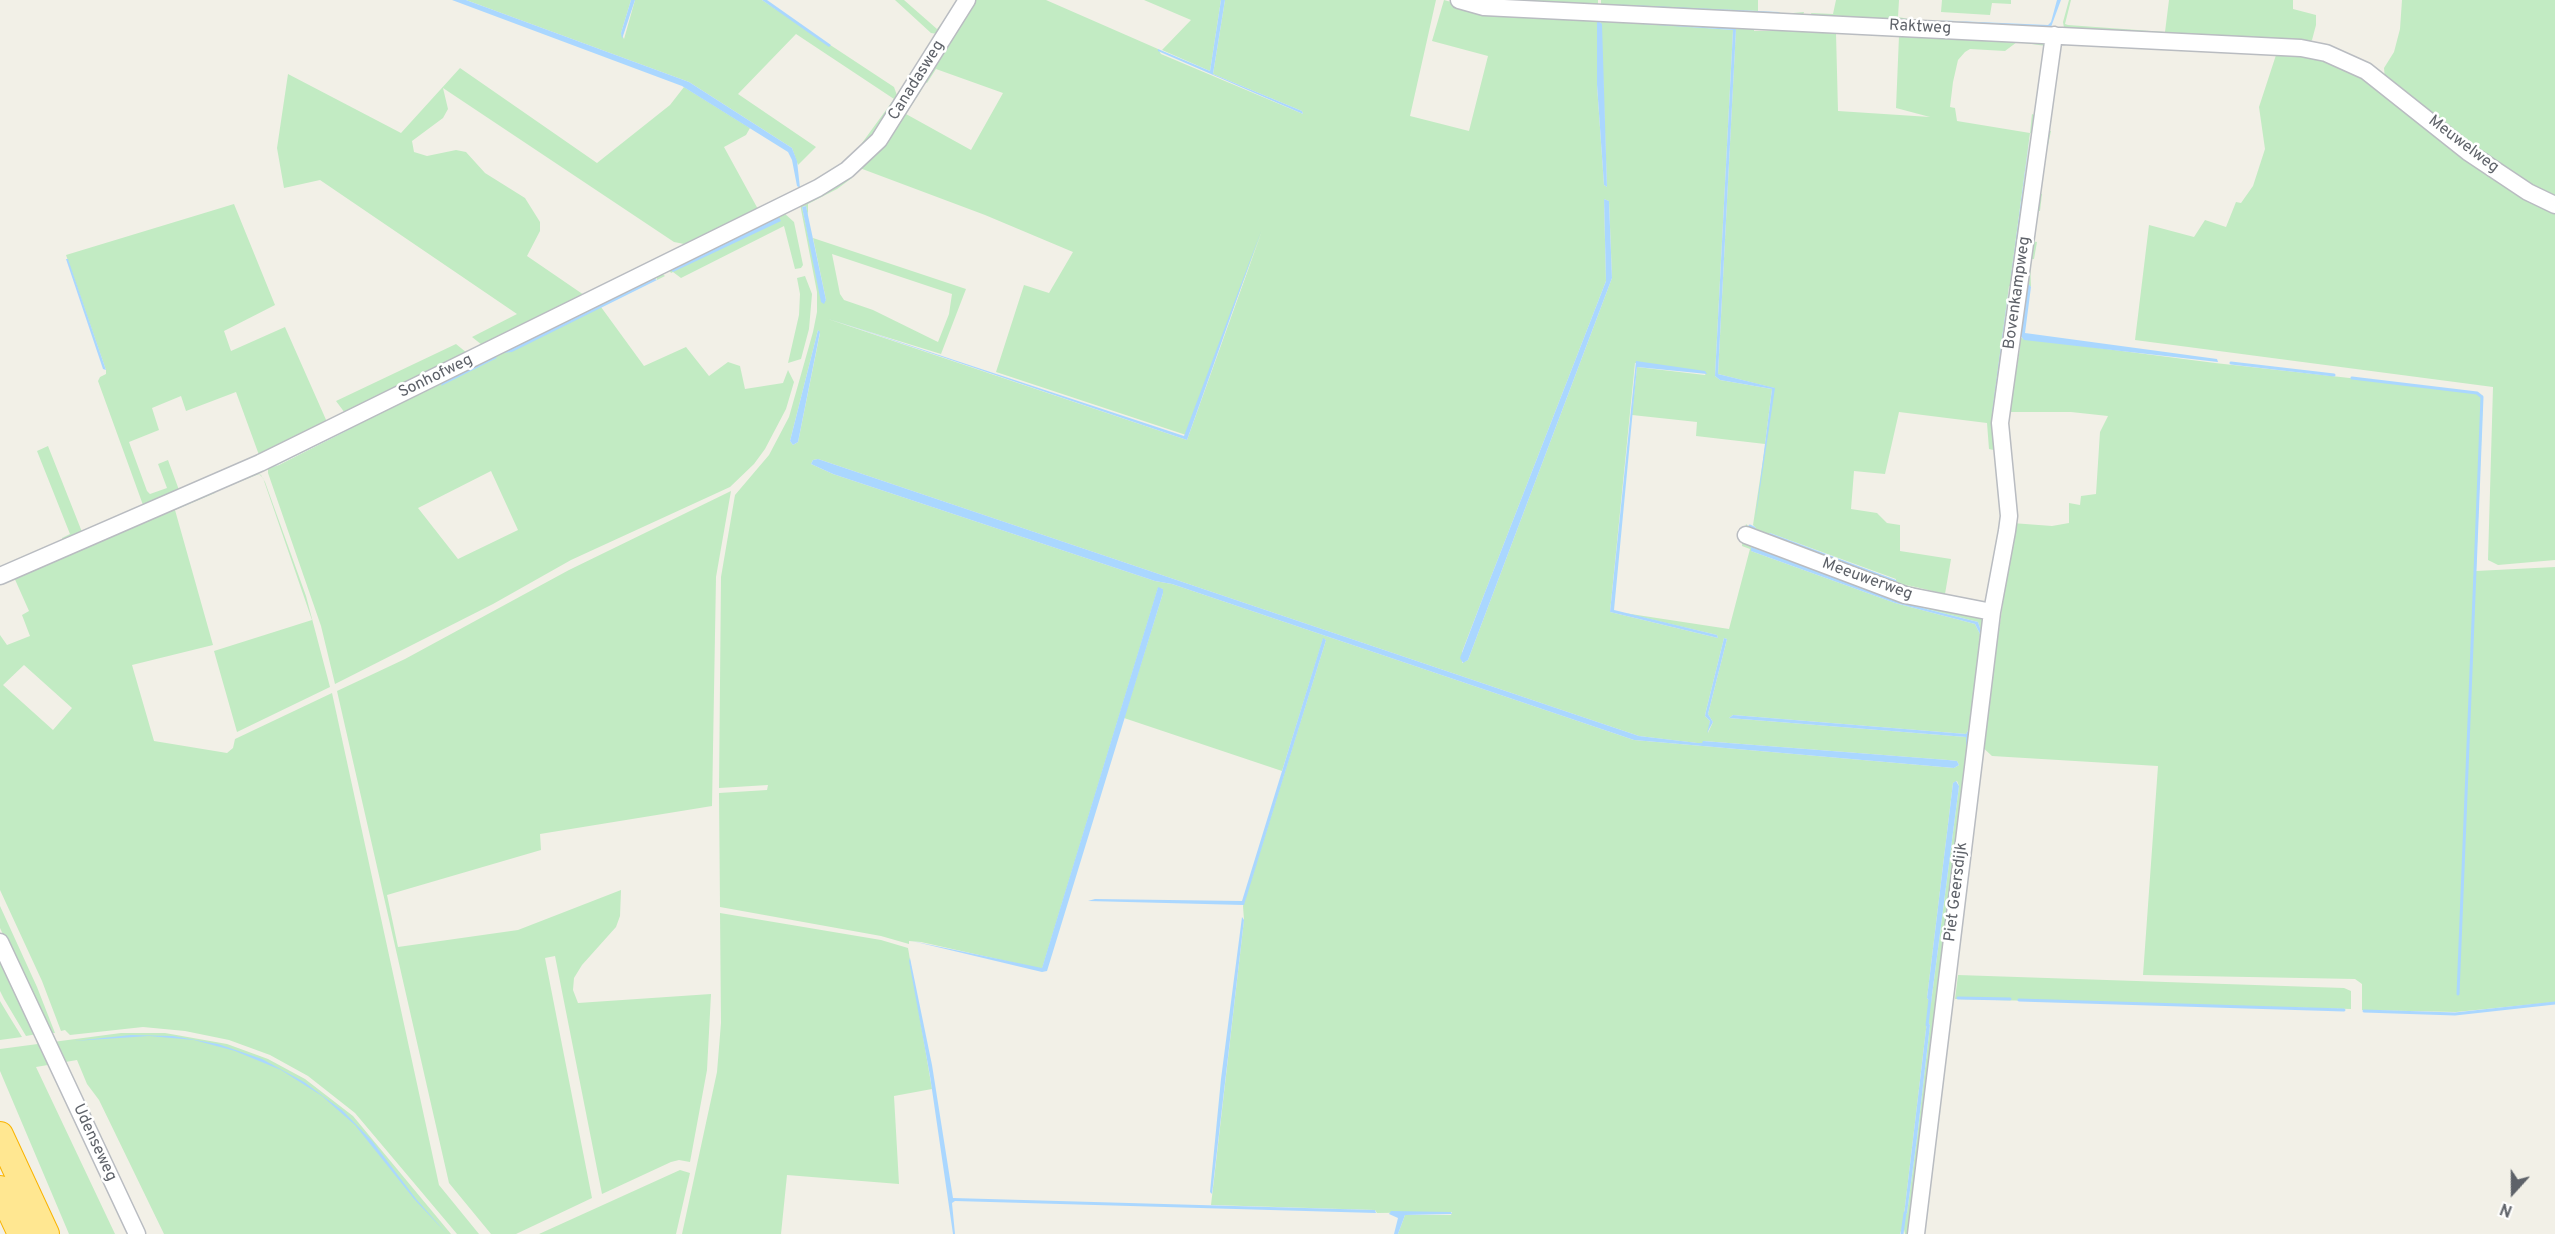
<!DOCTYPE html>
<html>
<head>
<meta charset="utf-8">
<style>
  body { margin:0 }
  #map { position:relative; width:2555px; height:1234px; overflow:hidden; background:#f2f0e7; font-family:Overpass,sans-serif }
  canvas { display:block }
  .north { position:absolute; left:2483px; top:1162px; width:60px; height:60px; -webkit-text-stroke:4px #fff; paint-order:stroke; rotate:201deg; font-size:16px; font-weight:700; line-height:24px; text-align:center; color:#5e6269 }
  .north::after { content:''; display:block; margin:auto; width:21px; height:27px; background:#5e6269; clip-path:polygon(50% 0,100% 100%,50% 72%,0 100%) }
</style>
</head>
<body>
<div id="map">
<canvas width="2555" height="1234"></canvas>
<div class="north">N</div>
</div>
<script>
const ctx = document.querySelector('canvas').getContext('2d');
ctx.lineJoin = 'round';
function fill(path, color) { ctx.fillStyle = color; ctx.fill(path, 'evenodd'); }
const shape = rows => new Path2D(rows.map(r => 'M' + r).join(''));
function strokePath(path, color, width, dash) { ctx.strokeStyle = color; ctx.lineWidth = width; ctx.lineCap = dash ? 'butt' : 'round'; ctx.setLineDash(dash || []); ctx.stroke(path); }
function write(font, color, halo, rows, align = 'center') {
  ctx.font = font + ' Overpass,sans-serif'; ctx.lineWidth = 5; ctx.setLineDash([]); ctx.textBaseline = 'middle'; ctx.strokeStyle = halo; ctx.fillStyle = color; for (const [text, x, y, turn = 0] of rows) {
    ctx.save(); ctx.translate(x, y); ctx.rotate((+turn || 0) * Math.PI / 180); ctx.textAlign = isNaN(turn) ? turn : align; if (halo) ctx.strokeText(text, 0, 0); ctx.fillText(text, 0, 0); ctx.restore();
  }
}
const green = shape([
  [466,0,631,0,621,33,624,39,635,0,762,0,894,87,899,101,862,150,862,143,894,99,796,34,738,94,816,147,798,165,792,148,689,82],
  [895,0,904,0,937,29,941,24,945,30,938,34,931,33],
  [971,0,1046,0,1158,49,1161,54,1303,114,1302,111,1213,74,1225,0,1436,0,1410,116,1469,131,1488,56,1432,41,1444,0,1480,10,1832,28,1836,33,1838,111,1930,117,1896,108,1899,36,2004,40,1896,34,1892,36,1895,31,2039,38,2046,43,2048,49,2045,73,2046,46,2017,42,2005,51,1970,49,1965,52,1958,60,1953,82,1950,107,1955,108,1957,121,2030,133,2032,114,2038,117,1997,414,1998,451,1989,449,1987,423,1899,412,1885,474,1854,471,1851,509,1877,513,1887,523,1900,525,1900,551,1951,559,1945,594,1903,584,1949,597,1951,595,1952,603,1904,592,1751,534,1745,529,1746,524,1750,528,1756,528,1753,525,1774,388,1718,374,1736,28,1741,28,1611,21,1733,30,1715,376,1720,380,1772,389,1765,444,1696,436,1697,422,1632,415,1637,367,1705,375,1706,373,1635,363,1610,612,1718,638,1717,635,1624,613,1729,629,1750,549,1742,546,1743,537,1907,598,1974,612,1982,617,1986,625,1913,1234,1905,1234,1903,1225,1900,1234,1398,1234,1405,1215,1451,1215,1452,1212,1377,1213,1375,1210,1211,1205,1244,920,1243,906,1326,640,1323,639,1282,771,1124,718,1163,593,1163,589,1158,588,1042,969,921,942,909,941,909,944,881,936,720,907,719,793,767,790,768,785,719,788,721,577,735,495,769,455,789,417,813,332,817,312,817,292,800,204,847,175,852,178,837,189,808,204,808,217,806,206,802,207,823,303,826,300,813,238,966,289,941,354,828,319,1187,440,1262,231,1186,435,996,372,1024,285,1049,293,1073,252,985,215,857,167,891,130,917,88,922,89,906,114,971,150,1003,93,936,69,927,83,922,80],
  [1494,13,1589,18,1590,19,1588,21,1494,16],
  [1597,20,1601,23,1607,187,1604,185,1597,85],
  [1754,28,1808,30,1809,31,1754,31],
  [2030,133,2032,134,2011,276,2011,275],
  [1604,199,1609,201,1612,278,1468,660,1462,663,1462,652,1482,600,1606,281],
  [832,254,952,294,949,314,938,342,873,310,844,300,840,294],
  [2009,286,2011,287,1992,413],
  [818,330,820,333,798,442,793,445,790,441],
  [818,459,1639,736,1697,743,1703,744,1703,741,1948,760,1957,761,1959,765,1954,768,1634,740,1172,584,1155,581,833,474,811,464,813,460],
  [1770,533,1896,579,1896,581,1768,535],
  [1751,547,1907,604,1978,622,1982,634,1972,715,1980,634,1975,624,1895,603,1751,551],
  [1724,638,1727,639,1708,714,1713,722,1708,733,1710,721,1705,716,1706,711],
  [1733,715,1966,734,1970,727,1971,732,1966,758,1966,737,1729,718],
  [1957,781,1959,786,1931,1003,1927,998,1953,783],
  [1927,1021,1930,1025,1917,1138,1907,1213,1904,1215],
  [1144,0,1221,0,1210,71,1162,50,1191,20],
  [1528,0,1598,0,1598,4,1601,4,1601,0,1758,0,1758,11,1608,5,1778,13,1779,12,1782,14,1804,12,1803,15,1527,2],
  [1836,0,1899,0,1898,17,1920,21,1922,18,1922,21,1813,18,1811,13,1833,14],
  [1942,0,2011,0,2011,4,1992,3,1990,15,1941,12],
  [2069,0,2071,0,2065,24,2068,25,2165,32,2169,0,2293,0,2293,9,2316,15,2316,25,2312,40,2307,45,2064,28,2063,22],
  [2402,0,2555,0,2555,202,2529,189,2385,80,2384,68,2394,52,2400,29],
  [2280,50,2350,66,2555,208,2555,560,2498,565,2488,560,2493,387,2135,340,2149,225,2194,237,2205,220,2226,227,2236,202,2241,203,2253,186,2265,149,2259,107,2277,52],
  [460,68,597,163,670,105,684,87,750,128,746,135,724,147,759,211,754,210,684,244,674,242,443,88,448,109,443,118,412,141,414,152,427,156,456,150,466,152,485,173,525,198,540,222,540,231,527,256,584,295,482,345,472,337,517,314,320,180,284,188,277,148,288,74,401,133],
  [2050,85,2054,86,2048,130,2051,131,2048,145,2045,144,2038,193,2042,194,2040,211,2036,211,2032,241,2037,242,2034,259,2030,259,2031,287,2026,283,2021,338,2215,363,2475,392,2483,396,2476,571,2555,567,2555,1002,2456,1012,2362,1010,2362,984,2355,979,2143,975,2158,766,1992,756,1979,744,1992,633,2012,523,2052,526,2069,523,2069,503,2080,505,2081,496,2096,494,2100,432,2108,416,2071,412,2005,412],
  [2018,347,2020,349,2010,406,2009,405],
  [2009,560,1999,630,1996,631,2004,580],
  [1994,638,1997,640,1982,743,1993,639],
  [234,204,275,305,224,331,231,351,285,327,327,422,259,455,236,392,186,411,181,396,152,408,159,430,129,442,147,491,150,494,167,488,158,464,168,460,179,490,64,544,62,538,70,534,37,451,48,446,82,532,143,505,98,381,100,377,106,374,106,370,66,255],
  [784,213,794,222,803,265,801,268,795,269,784,226,681,278,673,272,671,273,668,268],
  [660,272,665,276,657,280,657,278,505,354,601,307,644,366,686,347,709,376,728,362,740,366,745,389,783,383,788,370,794,382,786,409,765,449,754,464,730,487,571,560,493,604,335,684,321,626,268,473,268,467,421,391,429,390,430,388],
  [352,428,279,465,273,467,321,442],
  [491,471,518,530,458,559,418,508],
  [805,276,812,294,809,329,801,359,788,363,799,315,800,294,797,278],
  [456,344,467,353,345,413,336,401],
  [257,473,261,475,265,482,306,596,330,687,237,732,214,651,312,620,263,478,259,474,222,489,223,485],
  [209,491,215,493,175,510,213,645,132,665,154,741,227,753,233,748,235,739,332,693,439,1185,479,1234,457,1234,355,1113,308,1076,270,1055,229,1040,185,1031,143,1027,70,1035,65,1030,61,1031,42,981,0,890,0,635,7,645,30,636,22,615,29,611,13,575],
  [24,665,72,708,53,730,3,685],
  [731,491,716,577,712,806,540,834,541,850,387,895,398,947,518,930,621,890,620,916,616,927,582,965,574,978,573,990,578,1003,711,994,707,1070,690,1162,679,1160,671,1162,602,1194,555,956,545,958,592,1198,516,1234,491,1234,449,1183,337,691,405,659,569,570],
  [0,906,37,987,55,1033,49,1033,0,928],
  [720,913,881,940,908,948,932,1089,894,1096,899,1184,787,1175,781,1234,682,1234,717,1072,721,1023],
  [0,957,37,1034,26,1036,4,999,0,991],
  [1958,975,2344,988,2351,991,2351,1009,1955,999],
  [0,1001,9,1016,22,1037,0,1040],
  [121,1033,165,1033,227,1044,268,1059,305,1079,353,1116,451,1234,164,1234,99,1100,87,1084,77,1060,36,1067,115,1234,69,1234,0,1071,0,1049],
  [680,1170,690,1173,676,1234,539,1234]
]);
const water = shape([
  [452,0,466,0,689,82,792,148,797,161,800,188,797,186,792,160,788,152,682,86],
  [631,0,635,0,622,39,621,33],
  [762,0,767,0,831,45,829,47],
  [1221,0,1225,0,1213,74,1302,111,1303,114,1158,51,1158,49,1210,71],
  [2057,0,2061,0,2051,27,1933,20,2048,25,2051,22],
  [1608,4,1779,12,1778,14],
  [1597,20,1602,24,1607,187,1604,185,1597,85],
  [1611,22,1741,27,1736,29,1718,374,1775,388,1755,522,1772,389,1720,380,1715,376,1733,30],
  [2030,133,2013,276,2011,276],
  [1604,199,1609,201,1612,278,1468,660,1463,663,1460,658,1482,600,1606,281],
  [806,206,826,300,824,304,821,302,802,207],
  [779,217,781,221,673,272,671,270],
  [1261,231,1187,440,827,318,1184,436],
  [66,259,68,259,106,370,103,369],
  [653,278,657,280,512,352,503,353],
  [2027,282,2031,287,2025,333,2217,359,2218,362,2024,340,2020,335],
  [2009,286,1994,414,1992,413],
  [818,330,820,332,798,442,793,445,790,441],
  [494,356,497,358,441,386,443,380],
  [1636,361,1705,371,1707,374,1637,367,1614,610,1717,635,1718,638,1610,612],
  [352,427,352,428,273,467,273,466],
  [818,459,1639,736,1698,743,1702,743,1703,741,1948,760,1957,761,1959,765,1954,768,1634,740,1172,584,1155,581,833,474,811,464,813,460],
  [1770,533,1896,580,1897,582,1768,535],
  [1751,547,1907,604,1978,622,1982,634,1972,715,1980,634,1975,624,1895,603,1751,551],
  [1158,587,1163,589,1163,593,1047,971,1042,972,912,941,1042,968],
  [1323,638,1326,640,1244,905,1088,901,1095,899,1242,901],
  [1724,638,1727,639,1708,714,1713,722,1707,733,1710,721,1705,716,1706,711],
  [1733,715,1966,734,1970,727,1966,758,1966,737,1729,718],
  [1956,781,1959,786,1931,1003,1927,998,1953,783],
  [1242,917,1244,920,1212,1194,1210,1192,1221,1079],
  [910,958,932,1065,953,1198,1375,1210,1376,1213,955,1201,952,1203,955,1234,953,1234,930,1076,909,961],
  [1927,1021,1930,1025,1917,1138,1907,1213,1904,1215],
  [131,1035,173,1036,218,1044,262,1059,304,1082,343,1111,372,1141,416,1199,447,1234,415,1200,355,1125,322,1096,281,1070,235,1051,194,1040,149,1036,74,1041],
  [1391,1211,1451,1212,1452,1214,1405,1215,1398,1234,1394,1234,1398,1218,1389,1214]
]);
const stream = shape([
  [2231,363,2334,375],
  [2352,378,2477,393,2482,397,2458,994],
  [1750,526,1754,528],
  [1958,998,2010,999],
  [2019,1000,2344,1010],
  [2364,1011,2455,1014,2555,1003],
  [1927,1025,1930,999],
  [1902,1234,1905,1213]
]);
const minor = shape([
  [1459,0,1484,7,2301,48,2326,53,2366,71,2468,152,2528,192,2555,205],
  [1746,535,1905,595,1992,612],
  [0,576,260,463,818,188,847,170,879,140,967,0],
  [0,942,137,1234],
  [1916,1234,1992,612,2007,531,2009,516,2000,423,2054,35]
]);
const highway = shape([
  [0,1135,46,1234],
  [0,1189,21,1234]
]);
const streetNames = [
  ["Raktweg",1920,28,3],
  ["Canadasweg",917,81,-58],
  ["Meuwelweg",2463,145,37],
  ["Bovenkampweg",2018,293,-82],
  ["Sonhofweg",436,377,-26],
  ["Meeuwerweg",1867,580,20],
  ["Piet Geersdijk",1957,892,-83],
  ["Udenseweg",94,1143,65]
];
fill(green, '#c2ebc3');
fill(water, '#aad7ff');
strokePath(stream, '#aad7ff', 3);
strokePath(minor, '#b9bcc1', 19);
strokePath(highway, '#f9b300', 28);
strokePath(minor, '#fff', 16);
strokePath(highway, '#ffe791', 26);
write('16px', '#5e6269', '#fff', streetNames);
</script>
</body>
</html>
